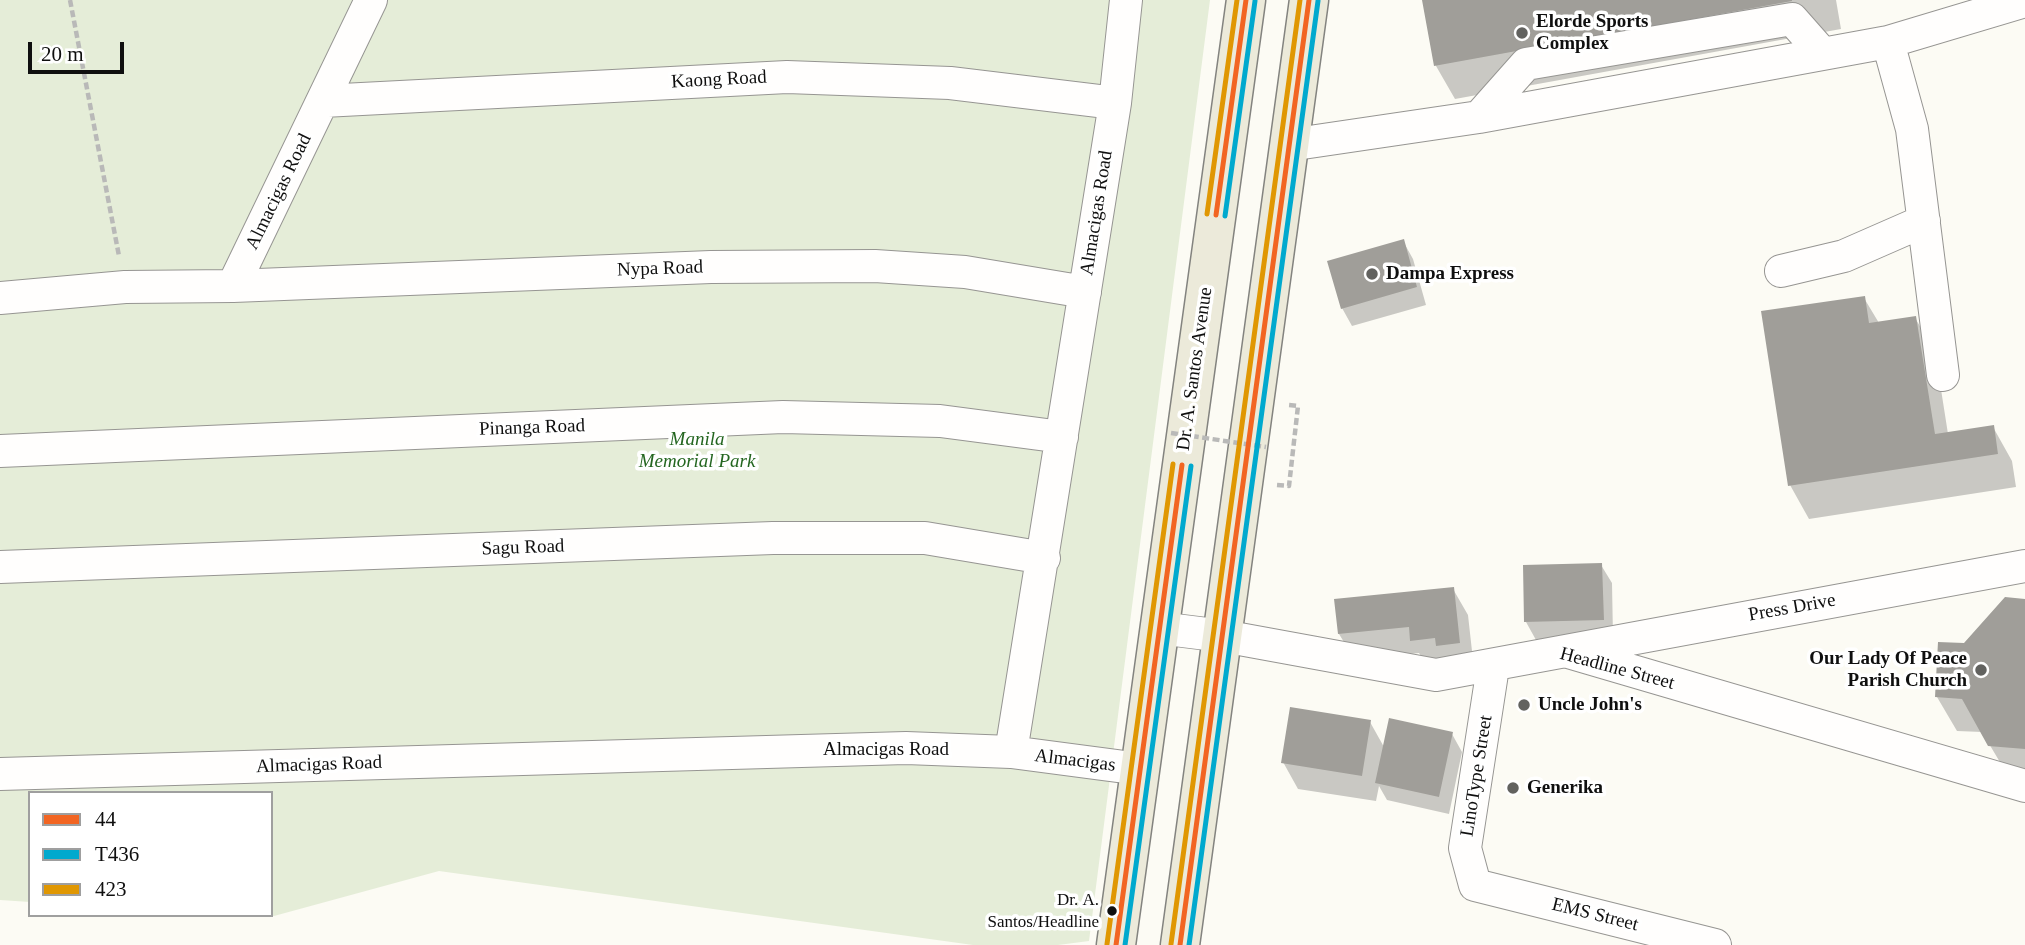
<!DOCTYPE html>
<html>
<head>
<meta charset="utf-8">
<style>
  body { margin:0 }
  #map { position:relative; width:2025px; height:945px; overflow:hidden; background:#fcfbf4; font-family:Georgia,serif }
  canvas { display:block }
  .legend { position:absolute; left:28px; top:791px; width:245px; height:126px; box-sizing:border-box; background:#fff; border:2px solid #9f9f9f; margin:0; padding:9px 12px; list-style:none; font-size:21px; color:#0f0f0f }
  .legend li { display:flex; align-items:center; gap:14px; height:35px }
  .legend b { width:35px; border:2px solid #9f9f9f }
  .scale { position:absolute; left:28px; top:42px; width:96px; height:32px; box-sizing:border-box; border:4px solid #0f0f0f; border-top:0; padding-left:9px; font-size:21px; line-height:24px; white-space:nowrap; color:#0f0f0f; -webkit-text-stroke:5px #fff; paint-order:stroke }
</style>
</head>
<body>
<div id="map">
<canvas width="2025" height="945"></canvas>
<ul class="legend">
<li><b style="height:9px;background:#f26522"></b>44</li>
<li><b style="height:9px;background:#00a9ce"></b>T436</li>
<li><b style="height:9px;background:#e09702"></b>423</li>
</ul>
<div class="scale">20 m</div>
</div>
<script>
const ctx = document.querySelector('canvas').getContext('2d');
ctx.lineJoin = 'round';
function fill(path, color) { ctx.fillStyle = color; ctx.fill(path, 'evenodd'); }
const shape = rows => new Path2D(rows.map(r => 'M' + r).join(''));
function strokePath(path, color, width, dash) { ctx.strokeStyle = color; ctx.lineWidth = width; ctx.lineCap = dash ? 'butt' : 'round'; ctx.setLineDash(dash || []); ctx.stroke(path); }
function write(font, color, halo, rows, align = 'center') {
  ctx.font = font + ' Georgia,serif'; ctx.lineWidth = 7; ctx.setLineDash([]); ctx.textBaseline = 'middle'; ctx.strokeStyle = halo; ctx.fillStyle = color; for (const [text, x, y, turn = 0] of rows) {
    ctx.save(); ctx.translate(x, y); ctx.rotate((+turn || 0) * Math.PI / 180); ctx.textAlign = isNaN(turn) ? turn : align; if (halo) ctx.strokeText(text, 0, 0); ctx.fillText(text, 0, 0); ctx.restore();
  }
}
const cemetery = shape([
  [0,0,1210,0,1089,941,1058,945,973,945,439,871,274,916,261,915,271,915,271,793,30,793,30,902,0,900]
]);
const shadow = shape([
  [1424,0,1836,0,1841,29,1455,99,1436,66],
  [1403,241,1413,259,1426,305,1352,326,1342,308],
  [1864,298,1879,323,1915,318,1935,351,1948,434,1993,427,2012,461,2016,487,1809,519,1790,485],
  [1601,565,1612,583,1613,637,1536,640,1526,622],
  [1453,589,1468,615,1474,669,1427,667,1419,653,1355,660,1339,634,1336,601],
  [2025,600,2025,780,2010,779,1982,732,1957,731,1937,697,1965,645],
  [1370,722,1384,747,1452,734,1462,752,1449,814,1387,800,1379,786,1376,801,1298,789,1283,762]
]);
const building = shape([
  [1422,0,1792,0,1792,1,1434,66],
  [1404,239,1417,287,1341,309,1327,261],
  [1865,296,1869,323,1916,316,1935,434,1994,425,1998,454,1788,486,1761,311],
  [1602,563,1604,620,1524,622,1523,565],
  [1454,587,1460,643,1436,646,1435,638,1410,641,1409,627,1338,634,1334,599],
  [2005,597,2025,599,2025,749,1988,746,1962,699,1935,697,1938,642,1964,643],
  [1290,707,1371,720,1362,776,1281,763],
  [1389,718,1453,732,1439,797,1375,783]
]);
const path = shape([
  [70,0,119,256],
  [1277,485,1289,486,1298,406,1288,405]
]);
const minor = shape([
  [1888,42,1912,129,1943,375],
  [323,101,787,77,950,83,1115,103],
  [1479,117,1526,64,1792,19,1822,53],
  [1289,145,1479,117,1888,42,2025,1],
  [1781,271,1844,256,1924,221],
  [233,286,371,0],
  [0,298,125,287,233,286,711,267,875,266,965,272,1085,292],
  [0,451,783,417,940,421,1062,437],
  [0,567,773,538,925,538,1044,558],
  [1159,628,1223,636,1436,675,2025,566],
  [1568,652,2025,786],
  [1493,667,1465,848,1475,885,1715,945],
  [1011,752,1115,103,1126,0],
  [0,774,906,748,1011,752,1140,769]
]);
const major = shape([
  [1116,945,1246,0],
  [1180,945,1309,0]
]);
const pathBridge = shape([
  [1171,433,1266,447]
]);
const bus1 = shape([
  [1216,215,1246,0],
  [1116,945,1182,465],
  [1180,945,1309,0]
]);
const bus2 = shape([
  [1225,216,1255,1],
  [1125,945,1191,466],
  [1189,945,1318,1]
]);
const bus3 = shape([
  [1207,214,1237,0],
  [1107,944,1173,464],
  [1171,944,1300,0]
]);
const markers = [
  [1522,33,7,"#62625f"],
  [1372,274,7,"#62625f"],
  [1981,670,7,"#62625f"],
  [1524,705,7,"#62625f"],
  [1513,788,7,"#62625f"],
  [1112,911,6,"#0f0f0f"]
];
const busNames = [
  ["Dr. A.",1099,901],
  ["Santos/Headline",1099,923]
];
const poiNames = [
  ["Elorde Sports",1536,22],
  ["Complex",1536,44],
  ["Dampa Express",1386,274],
  ["Our Lady Of Peace",1967,659,"right"],
  ["Parish Church",1967,681,"right"],
  ["Uncle John's",1538,705],
  ["Generika",1527,788]
];
const streetNames = [
  ["Kaong Road",719,80,-3],
  ["Almacigas Road",279,192,-64],
  ["Almacigas Road",1097,213,-81],
  ["Nypa Road",660,269,-2],
  ["Dr. A. Santos Avenue",1195,369,-82],
  ["Pinanga Road",532,428,-2],
  ["Sagu Road",523,548,-2],
  ["Press Drive",1792,608,-10],
  ["Headline Street",1617,669,15],
  ["Almacigas Road",886,750],
  ["Almacigas",1075,761,7],
  ["Almacigas Road",319,765,-2],
  ["LinoType Street",1477,776,-81],
  ["EMS Street",1595,915,14]
];
const parkNames = [
  ["Manila",697,440],
  ["Memorial Park",697,462]
];
fill(cemetery, '#e5edd8');
fill(shadow, '#0003');
fill(building, '#a09e99');
strokePath(minor, '#969592', 34);
strokePath(major, '#83837f', 41);
strokePath(path, '#b9b9b8', 4.5, [7, 3.5]);
strokePath(minor, '#fffefd', 32);
strokePath(major, '#eceada', 38);
strokePath(pathBridge, '#b9b9b8', 4.5, [7, 3.5]);
strokePath(bus1, '#f26522', 5);
strokePath(bus2, '#00a9ce', 5);
strokePath(bus3, '#e09702', 5);
for (const [x, y, r, color] of markers) { const dot = new Path2D(); dot.arc(x, y, r, 0, 2 * Math.PI); ctx.fillStyle = color; ctx.fill(dot); strokePath(dot, '#fff', 2.5); }
write('17px', '#0f0f0f', '#fff', busNames, 'right');
write('bold 19px', '#0f0f0f', '#fff', poiNames, 'left');
write('19px', '#0f0f0f', '#fff', streetNames);
write('italic 19px', '#246620', '#fff', parkNames);
</script>
</body>
</html>
